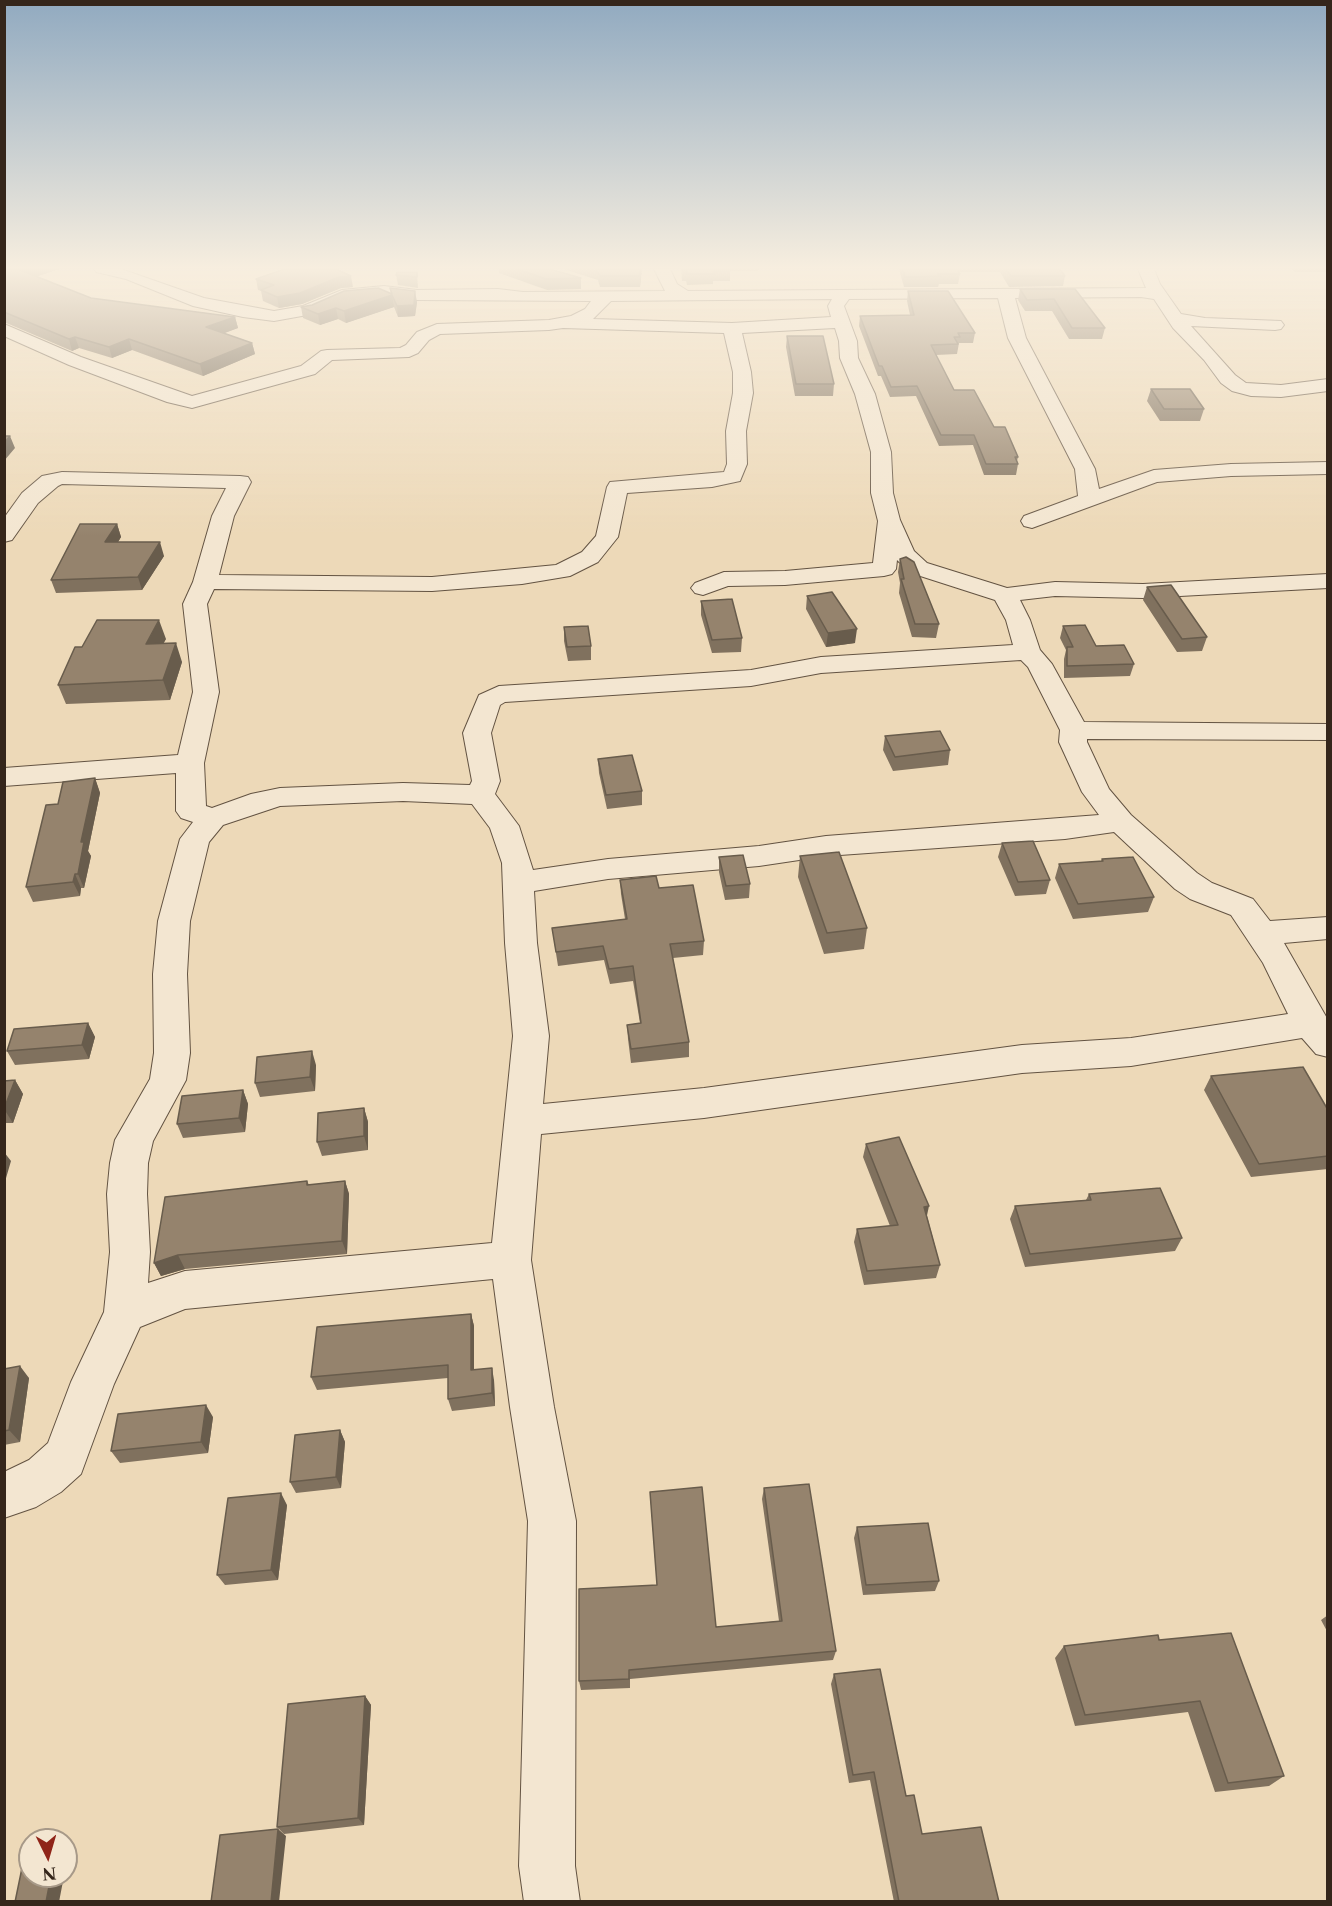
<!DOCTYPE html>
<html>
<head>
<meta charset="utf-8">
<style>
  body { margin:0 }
  #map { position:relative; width:1332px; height:1906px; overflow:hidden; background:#edd9b8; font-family:"Libre Caslon Text",serif }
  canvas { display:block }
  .frame { position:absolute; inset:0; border:6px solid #35261b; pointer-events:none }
  .north { position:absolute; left:18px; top:1828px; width:60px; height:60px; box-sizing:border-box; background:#f3e6d1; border:2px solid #a79988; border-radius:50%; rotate:175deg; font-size:16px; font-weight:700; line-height:24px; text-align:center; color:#35261b }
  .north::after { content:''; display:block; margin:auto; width:21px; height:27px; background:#8f2418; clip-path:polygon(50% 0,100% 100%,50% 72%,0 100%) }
</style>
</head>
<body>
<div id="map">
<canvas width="1332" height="1906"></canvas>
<div class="frame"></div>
<div class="north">N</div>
</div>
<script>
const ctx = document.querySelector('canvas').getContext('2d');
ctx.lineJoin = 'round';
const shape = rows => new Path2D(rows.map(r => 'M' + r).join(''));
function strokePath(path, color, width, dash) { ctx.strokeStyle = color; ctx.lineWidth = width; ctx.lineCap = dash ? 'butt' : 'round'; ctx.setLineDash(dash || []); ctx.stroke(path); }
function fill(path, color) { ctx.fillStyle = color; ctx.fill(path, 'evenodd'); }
const minor = shape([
  [94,269,121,269,204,298,274,311,303,306,342,290,384,286,417,290,498,289,523,292,665,291,654,269,670,269,677,284,688,291,1146,288,1138,269,1154,269,1160,284,1181,314,1205,318,1281,321,1284,325,1281,329,1275,330,1191,326,1235,375,1246,383,1281,385,1328,379,1328,391,1281,397,1251,396,1232,391,1221,383,1204,360,1173,328,1154,299,1141,297,1015,298,1026,338,1095,469,1099,489,1154,470,1231,464,1328,462,1328,474,1231,476,1157,482,1032,528,1024,526,1021,521,1024,516,1078,496,1075,469,1008,338,998,298,849,299,844,306,857,341,858,358,875,394,891,452,893,493,900,520,914,551,927,563,1007,588,1055,582,1143,584,1328,574,1328,588,1143,598,1055,596,1020,600,1030,620,1040,650,1052,664,1084,722,1328,724,1328,740,1087,739,1087,742,1109,789,1131,815,1197,873,1212,883,1253,899,1270,921,1328,917,1328,939,1284,943,1328,1020,1328,1057,1316,1054,1302,1038,1131,1066,1022,1073,704,1118,541,1134,531,1260,554,1407,576,1521,575,1866,580,1902,524,1902,519,1866,528,1521,510,1407,493,1279,185,1309,140,1327,114,1384,81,1474,61,1492,36,1507,4,1518,4,1472,29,1460,48,1443,71,1382,104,1312,110,1252,107,1194,110,1163,115,1140,150,1079,154,1053,153,974,158,921,180,839,193,822,181,818,176,811,176,773,4,786,4,768,178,755,193,692,183,604,193,582,212,516,226,488,62,484,58,486,38,503,12,540,4,542,4,518,22,493,42,476,62,472,240,476,248,477,251,482,234,516,219,575,432,577,556,565,582,552,596,536,607,487,610,482,724,472,727,464,726,431,733,393,733,372,724,333,563,328,549,330,440,334,429,340,418,353,409,357,332,360,315,374,192,408,167,402,69,365,4,336,4,324,81,357,192,396,301,366,321,351,327,350,400,348,406,345,417,332,437,324,549,320,571,316,585,309,591,301,417,300,384,296,345,300,313,314,274,321,243,317,193,306,126,279,96,272,94,269],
  [832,299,828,306,831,317,732,323,593,319,611,301,832,299],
  [835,328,839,341,840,358,855,394,871,452,871,493,878,521,873,563,785,571,724,572,695,583,691,588,695,593,703,595,728,586,785,585,884,576,892,574,896,569,897,560,911,573,995,600,1006,620,1013,645,821,657,751,670,499,686,479,695,463,733,472,781,470,785,403,783,280,788,251,794,212,808,206,806,204,763,219,692,207,604,214,589,432,591,522,584,570,576,598,562,618,537,627,493,712,487,740,481,747,464,746,431,753,393,751,372,742,333,835,328],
  [1021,660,1028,667,1060,730,1059,742,1082,792,1099,815,826,836,759,846,608,859,533,870,519,826,495,794,500,781,491,733,500,705,505,702,751,686,821,673,1021,660],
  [403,801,472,804,490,828,502,863,505,943,513,1036,492,1243,185,1271,148,1283,150,1252,147,1194,148,1163,153,1141,186,1080,190,1053,187,974,190,921,209,842,223,825,280,806,403,801],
  [1114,832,1175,889,1190,899,1231,915,1263,963,1288,1014,1131,1038,1022,1045,704,1088,543,1104,549,1036,537,943,534,891,608,879,759,866,826,856,1065,839,1114,832]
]);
const wall = shape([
  [4,269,60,269,36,276,91,298,235,317,238,328,224,333,252,343,255,354,203,376,132,350,112,358,79,348,72,351,4,322],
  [499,269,550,269,581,278,581,289,547,290,499,273],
  [563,269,642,269,640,287,600,287,598,280],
  [681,269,759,269,758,271,730,271,730,281,713,281,713,284,687,285,686,281,682,281],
  [899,269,1061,269,1061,270,1065,276,1063,286,1009,287,1000,272,959,272,960,274,958,284,939,284,938,287,904,287],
  [1291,269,1328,269,1328,272,1295,272],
  [417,272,418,288,398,285,396,275],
  [256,279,353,287,341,288,302,304,279,308,263,301,261,291,258,290],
  [390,288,417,302,415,316,398,317,394,307,346,323,338,319,320,325,303,318,301,307,391,294],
  [1020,289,1075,289,1105,328,1102,339,1069,339,1052,311,1025,311,1018,300],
  [908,291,975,333,973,343,959,343,957,354,936,355,954,390,994,427,1018,457,1017,461,1018,464,1016,475,984,475,973,445,939,446,916,396,890,397,881,376,878,376,859,326,860,316,910,315,907,301],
  [787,336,834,384,833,396,795,396,786,347],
  [1151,389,1204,409,1200,421,1160,421,1147,401],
  [117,524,121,537,118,542,164,556,142,590,56,593,51,580],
  [900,559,939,624,936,638,912,637,899,593,900,583,898,572],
  [1147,587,1207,637,1202,651,1177,652,1143,600],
  [807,596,855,643,826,647,806,609],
  [701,601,742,638,741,652,712,653,701,615],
  [1063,626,1096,646,1134,664,1130,676,1064,678,1064,659,1066,650,1060,638],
  [564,627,591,646,591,660,568,661,564,641],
  [166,639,163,643,182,662,170,700,66,704,58,685],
  [885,736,950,750,948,765,893,771,883,750],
  [598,759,642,791,642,805,607,809,599,773],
  [95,778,100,793,88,851,91,856,84,888,81,888,80,896,33,902,26,887,58,804],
  [1002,843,1050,880,1046,894,1015,896,998,857],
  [800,856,867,928,864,949,824,954,798,877],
  [719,857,750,884,749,898,725,900,719,872],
  [1102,859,1154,897,1148,912,1073,919,1055,878,1059,864,1101,861],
  [620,880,659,888,704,941,703,955,673,958,689,1042,689,1057,631,1063,628,1039,627,1025,640,1023,633,981,610,984,604,960,558,966,552,928,625,919,621,894],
  [88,1023,95,1037,89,1059,15,1065,7,1051],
  [316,1065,315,1091,260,1097,255,1083],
  [1211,1076,1328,1110,1328,1169,1251,1177,1204,1090],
  [15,1080,23,1094,13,1123,4,1123,4,1081],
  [243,1090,248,1104,245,1132,183,1138,177,1124],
  [364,1108,368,1122,368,1150,322,1156,317,1142],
  [866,1144,927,1216,940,1265,936,1278,864,1285,854,1242,857,1229,890,1226,863,1157],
  [307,1181,309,1185,345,1181,349,1194,347,1254,185,1269,161,1276,154,1263],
  [1089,1194,1182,1238,1175,1251,1025,1267,1010,1219,1015,1206,1086,1200],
  [471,1314,474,1326,474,1370,494,1380,495,1406,452,1411,448,1399,448,1378,317,1390,311,1377],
  [4,1369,29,1378,20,1442,4,1445],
  [213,1417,208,1453,120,1463,111,1451],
  [340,1430,345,1442,341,1488,296,1493,290,1482],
  [764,1488,836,1651,833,1660,630,1679,630,1688,581,1690,579,1681,657,1585,650,1492,716,1627,779,1621,762,1499],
  [287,1505,278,1580,225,1585,217,1575],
  [857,1527,939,1581,935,1591,863,1595,854,1538],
  [1328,1615,1328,1633,1321,1620],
  [1159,1640,1284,1776,1269,1786,1215,1792,1188,1712,1075,1726,1055,1658,1064,1646],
  [834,1674,906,1796,922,1834,999,1902,894,1902,870,1780,849,1783,831,1684],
  [365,1696,371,1705,364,1825,284,1834,277,1827]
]);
const shadedWall = shape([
  [23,269,60,269,23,281,20,270],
  [640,269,642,269,640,287],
  [351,276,353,287,341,288,302,304,279,308,277,297,339,277],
  [415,291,417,302,415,316,398,317,397,306],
  [392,295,394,307,346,323,344,311],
  [336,308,338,319,320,325,318,314],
  [235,317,238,328,209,339,206,327],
  [75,337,79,348,72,351,69,339],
  [129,339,132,350,112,358,109,347],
  [252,343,255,354,203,376,200,364],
  [10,436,15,448,4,461,4,443],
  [117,524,121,537,110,555,105,542],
  [160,542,164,556,142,590,138,577],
  [159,620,166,639,153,663,146,644],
  [857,629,855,643,826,647,828,633],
  [176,643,182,662,170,700,163,680],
  [95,778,100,793,88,851,91,856,84,888,78,874,81,842],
  [75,874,81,888,80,896,73,882],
  [88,1023,95,1037,89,1059,82,1045],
  [312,1051,316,1065,315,1091,310,1077],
  [15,1080,23,1094,13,1123,4,1109],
  [243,1090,248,1104,245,1132,239,1118],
  [364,1108,368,1122,368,1150,364,1136],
  [4,1152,11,1161,4,1185],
  [345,1181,349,1194,347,1254,342,1241],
  [929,1206,926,1220,924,1207],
  [178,1255,185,1269,161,1276,154,1263],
  [471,1314,474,1326,474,1382,471,1370],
  [20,1366,29,1378,20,1442,9,1430],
  [492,1368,494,1380,495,1406,492,1393],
  [206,1405,213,1417,208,1453,201,1442],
  [340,1430,345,1442,341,1488,336,1477],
  [281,1493,287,1505,278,1580,271,1570],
  [365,1696,371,1705,364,1825,358,1818],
  [278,1829,286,1836,279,1902,271,1902],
  [51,1876,64,1876,59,1902,46,1902]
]);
const building = shape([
  [4,269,23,269,20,270,91,298,235,317,206,327,252,343,200,364,129,339,109,347,75,337,69,339,4,312,4,269],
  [284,269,336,269,351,276,339,277,300,293,277,297,261,290,274,285,256,279,284,269],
  [517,269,550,269,581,278,546,279,517,269],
  [596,269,640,269,640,276,600,276,596,269],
  [682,269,730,269,730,271,713,271,714,274,687,274,687,270,682,270,682,269],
  [903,269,957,269,960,274,938,274,940,276,905,277,903,269],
  [1006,269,1060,269,1065,276,1011,276,1006,269],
  [397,272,417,272,417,277,396,275,397,272],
  [378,288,392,294,390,288,415,291,414,305,397,306,392,295,344,311,336,308,318,314,301,307,312,305,344,291,378,288],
  [1020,289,1075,289,1105,328,1072,328,1054,299,1027,300,1020,289],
  [908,291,948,291,975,333,958,333,960,337,954,337,958,344,931,345,954,390,974,390,994,427,1005,427,1018,457,1015,457,1018,464,986,464,974,435,941,435,917,386,891,387,882,366,879,366,860,316,914,315,908,291],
  [787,336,823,336,834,384,796,384,787,336],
  [1151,389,1190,389,1204,409,1164,409,1151,389],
  [4,436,10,436,4,443,4,436],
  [80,524,117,524,105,542,160,542,138,577,51,580,80,524],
  [906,557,914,562,939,624,915,624,901,579,904,579,900,559,906,557],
  [1171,585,1207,637,1182,639,1147,587,1171,585],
  [832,592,857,629,828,633,807,596,832,592],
  [732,599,742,638,712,640,701,601,732,599],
  [97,620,159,620,146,644,176,643,163,680,58,685,75,647,82,647,97,620],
  [1085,625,1096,646,1124,645,1134,664,1067,666,1067,647,1073,647,1063,626,1085,625],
  [588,626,591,646,567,647,564,627,588,626],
  [940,731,950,750,895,757,885,736,940,731],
  [632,755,642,791,606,795,598,759,632,755],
  [95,778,81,842,84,842,78,874,75,874,73,882,26,887,46,805,58,804,63,782,95,778],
  [1033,841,1050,880,1018,882,1002,843,1033,841],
  [839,852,867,928,827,933,800,856,839,852],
  [743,855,750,884,726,886,719,857,743,855],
  [1133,857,1154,897,1078,904,1059,864,1103,861,1102,859,1133,857],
  [656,876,659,888,693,885,704,941,670,944,689,1042,631,1049,627,1025,641,1023,633,966,609,969,603,946,556,952,552,928,627,919,620,880,656,876],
  [88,1023,82,1045,7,1051,14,1029,88,1023],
  [312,1051,310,1077,255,1083,257,1057,312,1051],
  [1303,1067,1328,1110,1328,1156,1259,1164,1211,1076,1303,1067],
  [15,1080,4,1109,4,1081,15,1080],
  [243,1090,239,1118,177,1124,182,1096,243,1090],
  [364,1108,364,1136,317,1142,318,1113,364,1108],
  [899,1137,929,1206,924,1207,940,1265,867,1271,857,1229,898,1225,866,1144,899,1137],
  [307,1181,307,1185,345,1181,342,1241,178,1255,154,1263,165,1197,307,1181],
  [1160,1188,1182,1238,1030,1254,1015,1206,1091,1200,1089,1194,1160,1188],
  [471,1314,471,1370,492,1368,492,1393,448,1399,448,1365,311,1377,317,1327,471,1314],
  [20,1366,9,1430,4,1431,4,1369,20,1366],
  [206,1405,201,1442,111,1451,118,1414,206,1405],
  [340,1430,336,1477,290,1482,295,1435,340,1430],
  [809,1484,836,1651,629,1670,629,1679,579,1681,579,1589,657,1585,650,1492,702,1487,716,1627,782,1621,764,1488,809,1484],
  [281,1493,271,1570,217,1575,228,1498,281,1493],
  [928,1523,939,1581,866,1585,857,1527,928,1523],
  [1231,1633,1284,1776,1228,1783,1200,1701,1085,1715,1064,1646,1158,1635,1159,1640,1231,1633],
  [880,1669,906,1796,914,1795,922,1834,981,1827,999,1902,899,1902,874,1772,853,1775,834,1674,880,1669],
  [365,1696,358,1818,277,1827,288,1704,365,1696],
  [278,1829,271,1902,211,1902,220,1835,278,1829],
  [30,1867,30,1876,51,1876,46,1902,15,1902,22,1868,30,1867]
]);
strokePath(minor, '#635342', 2);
fill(minor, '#f3e6d1');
fill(wall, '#80715e');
fill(shadedWall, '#685c4c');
fill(building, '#95836d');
strokePath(building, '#685c4c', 1.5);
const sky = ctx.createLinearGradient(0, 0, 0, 536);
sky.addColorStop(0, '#91aac0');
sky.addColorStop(0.5, '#f7eedf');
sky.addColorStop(1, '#f7eedf00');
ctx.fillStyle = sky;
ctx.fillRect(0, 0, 1332, 536);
</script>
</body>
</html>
